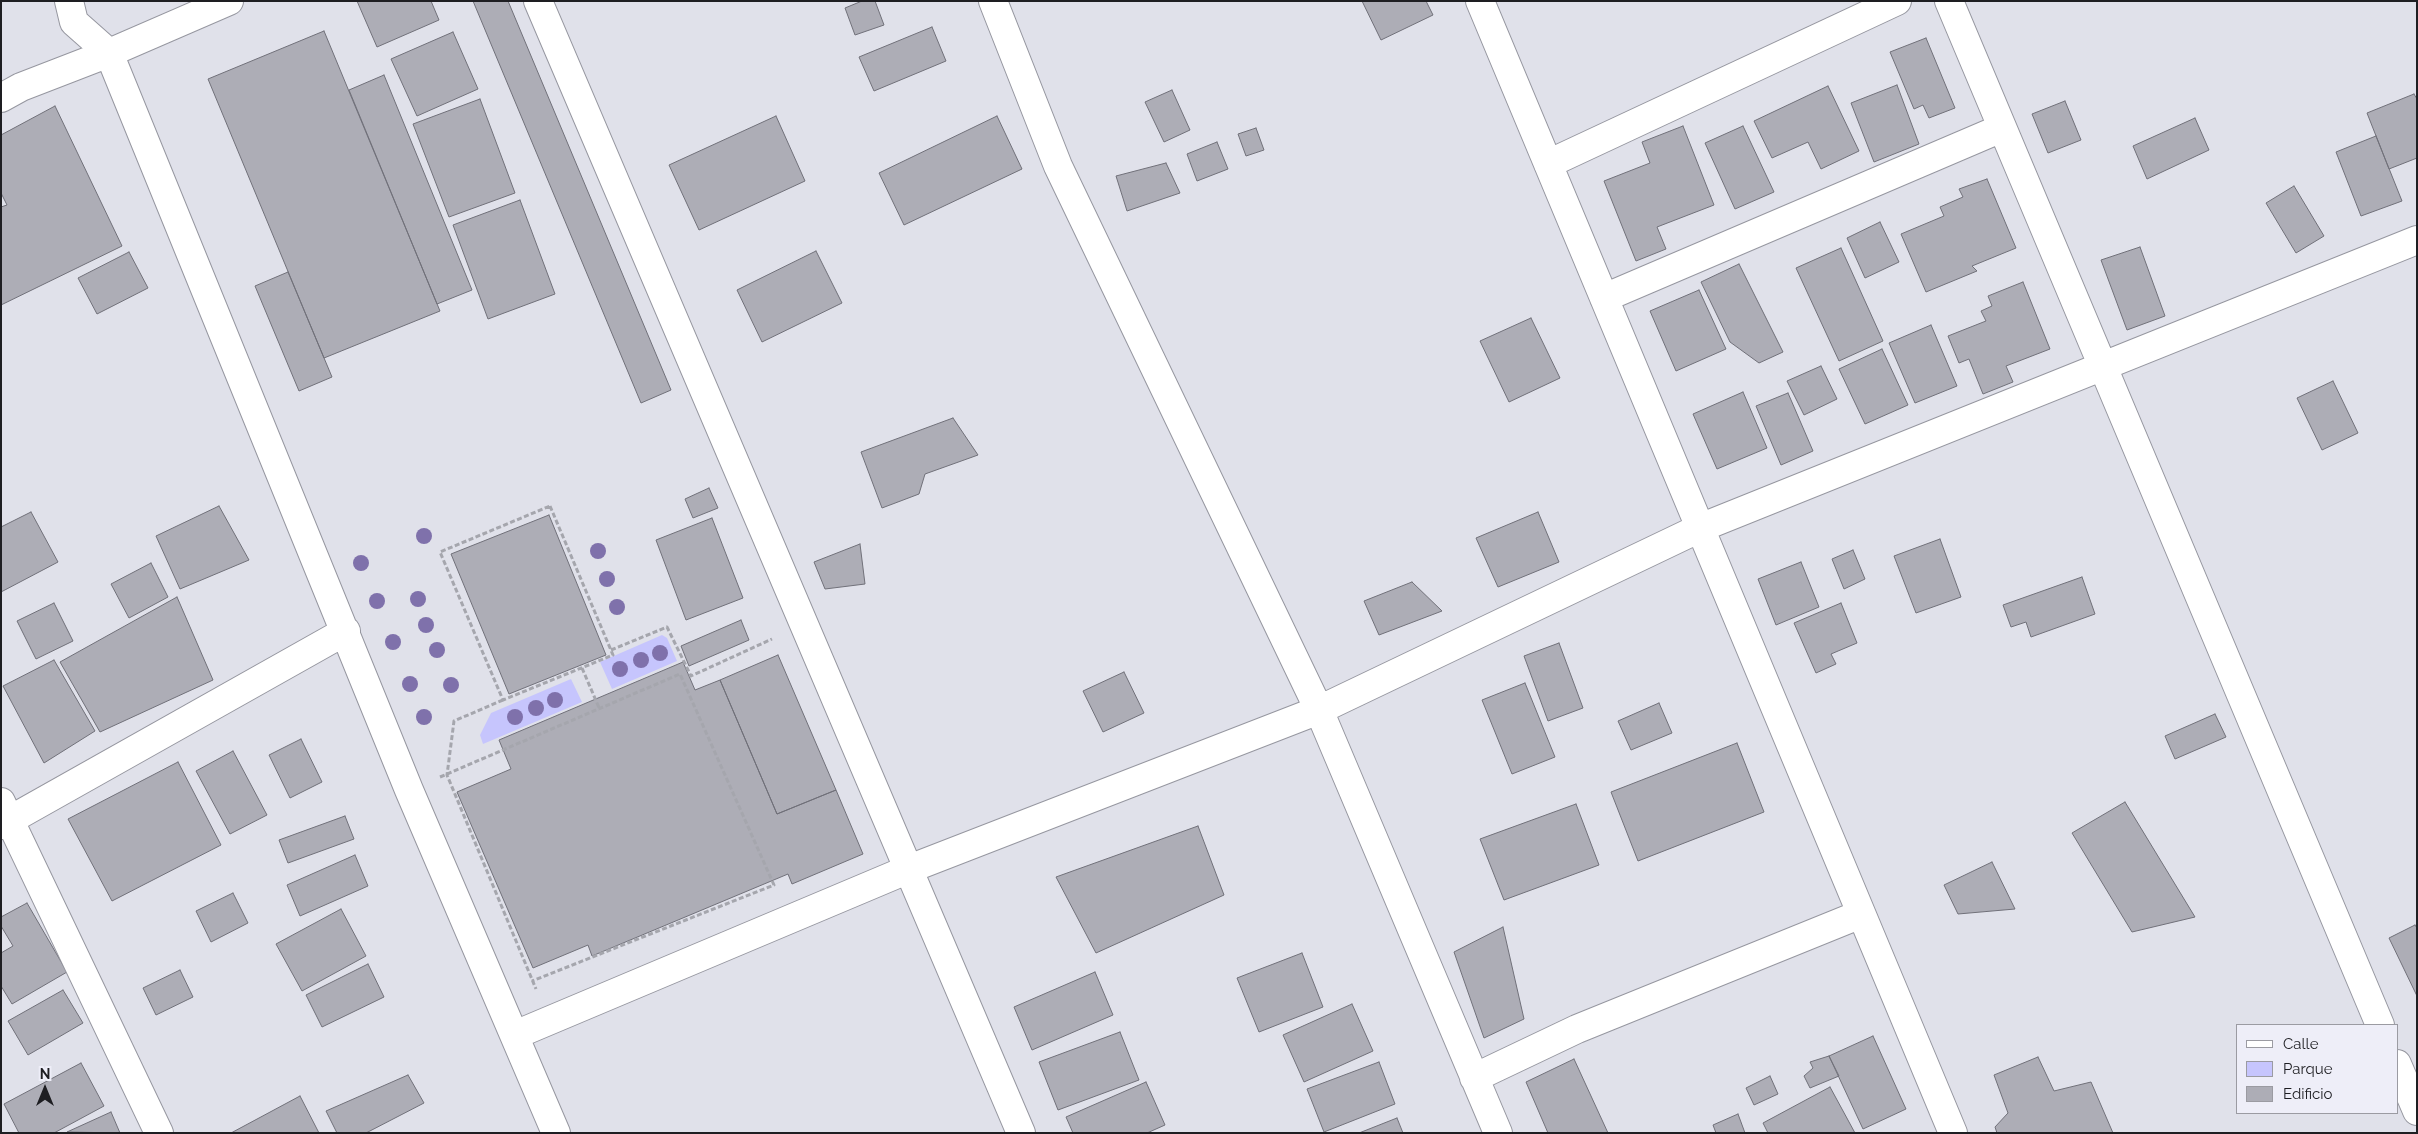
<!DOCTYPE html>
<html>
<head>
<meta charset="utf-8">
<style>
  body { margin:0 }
  #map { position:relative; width:2418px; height:1134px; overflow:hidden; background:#e0e1ea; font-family:Raleway,sans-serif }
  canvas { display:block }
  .frame { position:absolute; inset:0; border:2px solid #1e1e22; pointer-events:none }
  .legend { position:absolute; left:2236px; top:1024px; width:162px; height:90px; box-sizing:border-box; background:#eeeef8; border:1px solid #9b9ba2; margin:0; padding:6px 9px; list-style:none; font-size:15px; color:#1e1e22 }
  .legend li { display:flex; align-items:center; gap:10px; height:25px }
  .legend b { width:25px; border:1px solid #9b9ba2 }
  .north { position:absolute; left:20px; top:1064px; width:50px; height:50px; -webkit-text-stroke:4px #eeeef8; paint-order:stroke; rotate:0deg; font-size:14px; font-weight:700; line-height:20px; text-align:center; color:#1e1e22 }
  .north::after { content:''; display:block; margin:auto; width:18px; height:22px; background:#1e1e22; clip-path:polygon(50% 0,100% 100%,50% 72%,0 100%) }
</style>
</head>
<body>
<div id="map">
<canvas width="2418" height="1134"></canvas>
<div class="frame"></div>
<ul class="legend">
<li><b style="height:6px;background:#fff"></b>Calle</li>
<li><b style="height:14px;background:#c6c5fd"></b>Parque</li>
<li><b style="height:14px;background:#adadb6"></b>Edificio</li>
</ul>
<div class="north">N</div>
</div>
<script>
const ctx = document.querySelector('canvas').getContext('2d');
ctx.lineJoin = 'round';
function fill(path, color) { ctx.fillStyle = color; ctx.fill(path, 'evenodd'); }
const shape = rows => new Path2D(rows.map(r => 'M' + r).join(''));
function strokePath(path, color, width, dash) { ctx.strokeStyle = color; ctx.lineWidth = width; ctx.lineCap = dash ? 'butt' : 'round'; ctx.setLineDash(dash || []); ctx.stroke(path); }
const green = shape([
  [662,635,667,638,677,661,612,689,600,662],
  [571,679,582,702,483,744,480,735,491,713]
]);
const building = shape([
  [357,1,431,1,439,20,377,47,357,1],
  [473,1,508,1,671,390,641,403,473,1],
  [862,1,875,1,884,25,855,35,845,8,862,1],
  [1362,1,1426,1,1433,15,1381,40,1362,1],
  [932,27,946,61,874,91,859,57,932,27],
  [324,31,440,311,324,358,208,79,324,31],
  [453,32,478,89,417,116,391,59,453,32],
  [1926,38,1955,108,1929,118,1923,105,1914,109,1890,52,1926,38],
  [384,75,472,290,437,304,349,90,384,75],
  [1897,85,1919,144,1874,162,1851,103,1897,85],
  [1828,86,1859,151,1821,169,1808,142,1772,158,1754,121,1828,86],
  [1172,90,1190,130,1164,142,1145,102,1172,90],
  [2414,94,2417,99,2417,158,2389,169,2367,113,2414,94],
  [480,99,515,193,449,217,413,124,480,99],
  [2065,101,2081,140,2048,153,2032,114,2065,101],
  [55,106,122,246,1,305,1,207,7,205,1,193,1,135,55,106],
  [776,116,805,181,699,230,669,165,776,116],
  [997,116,1022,169,904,225,879,173,997,116],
  [2195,118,2209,150,2147,179,2133,146,2195,118],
  [1683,126,1714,205,1657,227,1666,249,1636,261,1604,181,1650,163,1642,142,1683,126],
  [1743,126,1774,192,1735,209,1705,143,1743,126],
  [1256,128,1264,150,1246,156,1238,134,1256,128],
  [2376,136,2402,201,2361,216,2336,152,2376,136],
  [1217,142,1228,169,1197,181,1187,154,1217,142],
  [1166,163,1180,193,1127,211,1116,176,1166,163],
  [1987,179,2016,248,1972,266,1977,271,1926,292,1901,234,1944,216,1940,207,1963,197,1959,189,1987,179],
  [2294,186,2324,236,2296,253,2266,203,2294,186],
  [520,200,555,294,488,319,453,225,520,200],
  [1880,222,1899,262,1865,278,1847,238,1880,222],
  [2140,247,2165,316,2127,330,2101,260,2140,247],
  [1841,248,1883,341,1839,361,1796,268,1841,248],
  [816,251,842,303,762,342,737,290,816,251],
  [129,252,148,288,97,314,78,278,129,252],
  [1739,264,1783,352,1759,363,1730,342,1701,282,1739,264],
  [288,272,332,377,299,391,255,286,288,272],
  [2023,282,2050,349,2006,366,2013,382,1983,394,1969,359,1959,363,1948,336,1986,321,1981,311,1992,306,1988,296,2023,282],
  [1699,290,1726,349,1676,371,1650,311,1699,290],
  [1531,318,1560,378,1509,402,1480,341,1531,318],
  [1931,325,1957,386,1915,403,1889,343,1931,325],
  [1882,349,1908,405,1865,424,1839,369,1882,349],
  [1821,366,1837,399,1804,415,1787,381,1821,366],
  [2333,381,2358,433,2322,450,2297,398,2333,381],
  [1743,392,1767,448,1717,469,1693,414,1743,392],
  [1788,393,1813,451,1781,465,1756,406,1788,393],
  [953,418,978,455,925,474,919,494,882,508,861,452,953,418],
  [709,488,718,508,693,518,685,499,709,488],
  [219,506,249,560,180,589,156,536,219,506],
  [31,512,58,562,1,592,1,527,31,512],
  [1538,512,1559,562,1498,587,1476,538,1538,512],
  [549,515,606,655,509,694,451,554,549,515],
  [712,518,743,598,686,620,656,540,712,518],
  [1940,539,1961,597,1916,613,1894,556,1940,539],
  [860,544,865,584,825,589,814,562,860,544],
  [1853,550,1865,579,1844,589,1832,559,1853,550],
  [1801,562,1819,607,1776,625,1758,579,1801,562],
  [151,563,168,597,129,618,111,584,151,563],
  [2082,577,2095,614,2031,637,2026,622,2011,627,2003,605,2082,577],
  [1412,582,1442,611,1379,635,1364,601,1412,582],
  [177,597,213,680,100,732,60,662,177,597],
  [54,603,73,641,36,659,17,621,54,603],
  [1841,603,1857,643,1831,654,1836,664,1816,673,1794,623,1841,603],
  [741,620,749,640,689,666,681,646,741,620],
  [1559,643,1583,708,1548,721,1524,656,1559,643],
  [778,655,836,790,777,814,720,680,778,655],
  [54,660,95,731,44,763,3,686,54,660],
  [683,662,695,690,720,680,777,814,836,790,863,854,792,884,788,874,592,956,588,945,533,968,457,792,511,769,499,740,683,662],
  [1124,672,1144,713,1103,732,1083,691,1124,672],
  [1525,683,1555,757,1512,774,1482,700,1525,683],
  [1659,703,1672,733,1631,750,1618,721,1659,703],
  [2215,714,2226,737,2175,759,2165,736,2215,714],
  [301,739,322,782,290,798,269,755,301,739],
  [1737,743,1764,812,1638,861,1611,792,1737,743],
  [233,751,267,815,230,834,196,771,233,751],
  [178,762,221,845,112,901,68,819,178,762],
  [2125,802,2195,917,2132,932,2072,833,2125,802],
  [1576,804,1599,865,1504,900,1480,839,1576,804],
  [345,816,354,839,288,863,279,840,345,816],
  [1198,826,1224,895,1096,953,1056,877,1198,826],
  [355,855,368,886,300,916,287,885,355,855],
  [1992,862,2015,909,1958,914,1944,885,1992,862],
  [233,893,248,923,211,942,196,911,233,893],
  [27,903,67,972,12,1004,1,986,1,953,13,946,1,926,1,917,27,903],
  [341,909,366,956,302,991,276,944,341,909],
  [2415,925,2417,928,2417,996,2389,938,2415,925],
  [1503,927,1524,1019,1484,1038,1454,952,1503,927],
  [1302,953,1323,1007,1259,1032,1237,978,1302,953],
  [368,964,384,997,322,1027,306,995,368,964],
  [180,970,193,997,156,1015,143,988,180,970],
  [1095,972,1113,1015,1032,1050,1014,1007,1095,972],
  [63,990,83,1023,28,1055,8,1021,63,990],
  [1352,1004,1373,1051,1304,1082,1283,1035,1352,1004],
  [1120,1032,1139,1080,1058,1110,1039,1062,1120,1032],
  [1873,1036,1906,1109,1863,1129,1829,1056,1873,1036],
  [1829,1056,1839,1076,1810,1088,1804,1076,1813,1068,1810,1062,1829,1056],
  [2038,1057,2054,1091,2091,1082,2113,1133,1997,1133,1995,1127,2008,1113,1994,1075,2038,1057],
  [1574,1059,1608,1133,1548,1133,1526,1082,1574,1059],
  [1379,1062,1395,1104,1324,1132,1307,1089,1379,1062],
  [81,1063,104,1106,54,1133,19,1133,4,1104,81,1063],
  [408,1075,424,1103,366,1133,337,1133,326,1111,408,1075],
  [1770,1076,1778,1094,1754,1105,1746,1088,1770,1076],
  [1146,1082,1165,1125,1147,1133,1073,1133,1066,1117,1146,1082],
  [1830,1087,1855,1133,1768,1133,1763,1123,1830,1087],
  [300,1096,319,1133,231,1133,300,1096],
  [111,1112,120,1133,67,1132,111,1112],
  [1738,1114,1745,1133,1716,1133,1713,1125,1738,1114],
  [1397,1118,1403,1133,1359,1133,1397,1118]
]);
const path = shape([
  [550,506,613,655,503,700,440,552,550,506],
  [611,650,667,627,691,676,772,639],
  [582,668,600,710],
  [503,700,454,721,447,775,536,989],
  [440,777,680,674,774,885,532,981]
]);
const street = shape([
  [69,1,74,22,109,53,409,790,556,1133],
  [538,1,1021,1133],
  [993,1,1058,166,1319,710,1498,1133],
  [1480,1,1953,1133],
  [1949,1,2380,1025],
  [1,98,21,87,109,53,229,1],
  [1548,164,1897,1],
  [1604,298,2002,128],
  [1,802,159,1133],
  [1,825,346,631],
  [515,1035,909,869,1319,710,1700,528,2417,240],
  [2397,1064,2417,1111],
  [1474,1078,1577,1029,1861,914]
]);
const trees = [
  [424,536],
  [598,551],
  [361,563],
  [607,579],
  [418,599],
  [377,601],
  [617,607],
  [426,625],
  [393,642],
  [437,650],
  [660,653],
  [641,660],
  [620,669],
  [410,684],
  [451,685],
  [555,700],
  [536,708],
  [424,717],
  [515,717]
];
fill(green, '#c6c5fd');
fill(building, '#adadb6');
strokePath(building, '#707079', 1);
strokePath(street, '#9697a0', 30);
strokePath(path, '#a5a6ad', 3, [5, 2.5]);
strokePath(street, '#fff', 28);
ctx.fillStyle = '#7f71ab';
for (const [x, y] of trees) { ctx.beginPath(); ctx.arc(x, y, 8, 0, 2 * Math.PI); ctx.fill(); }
</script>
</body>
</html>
